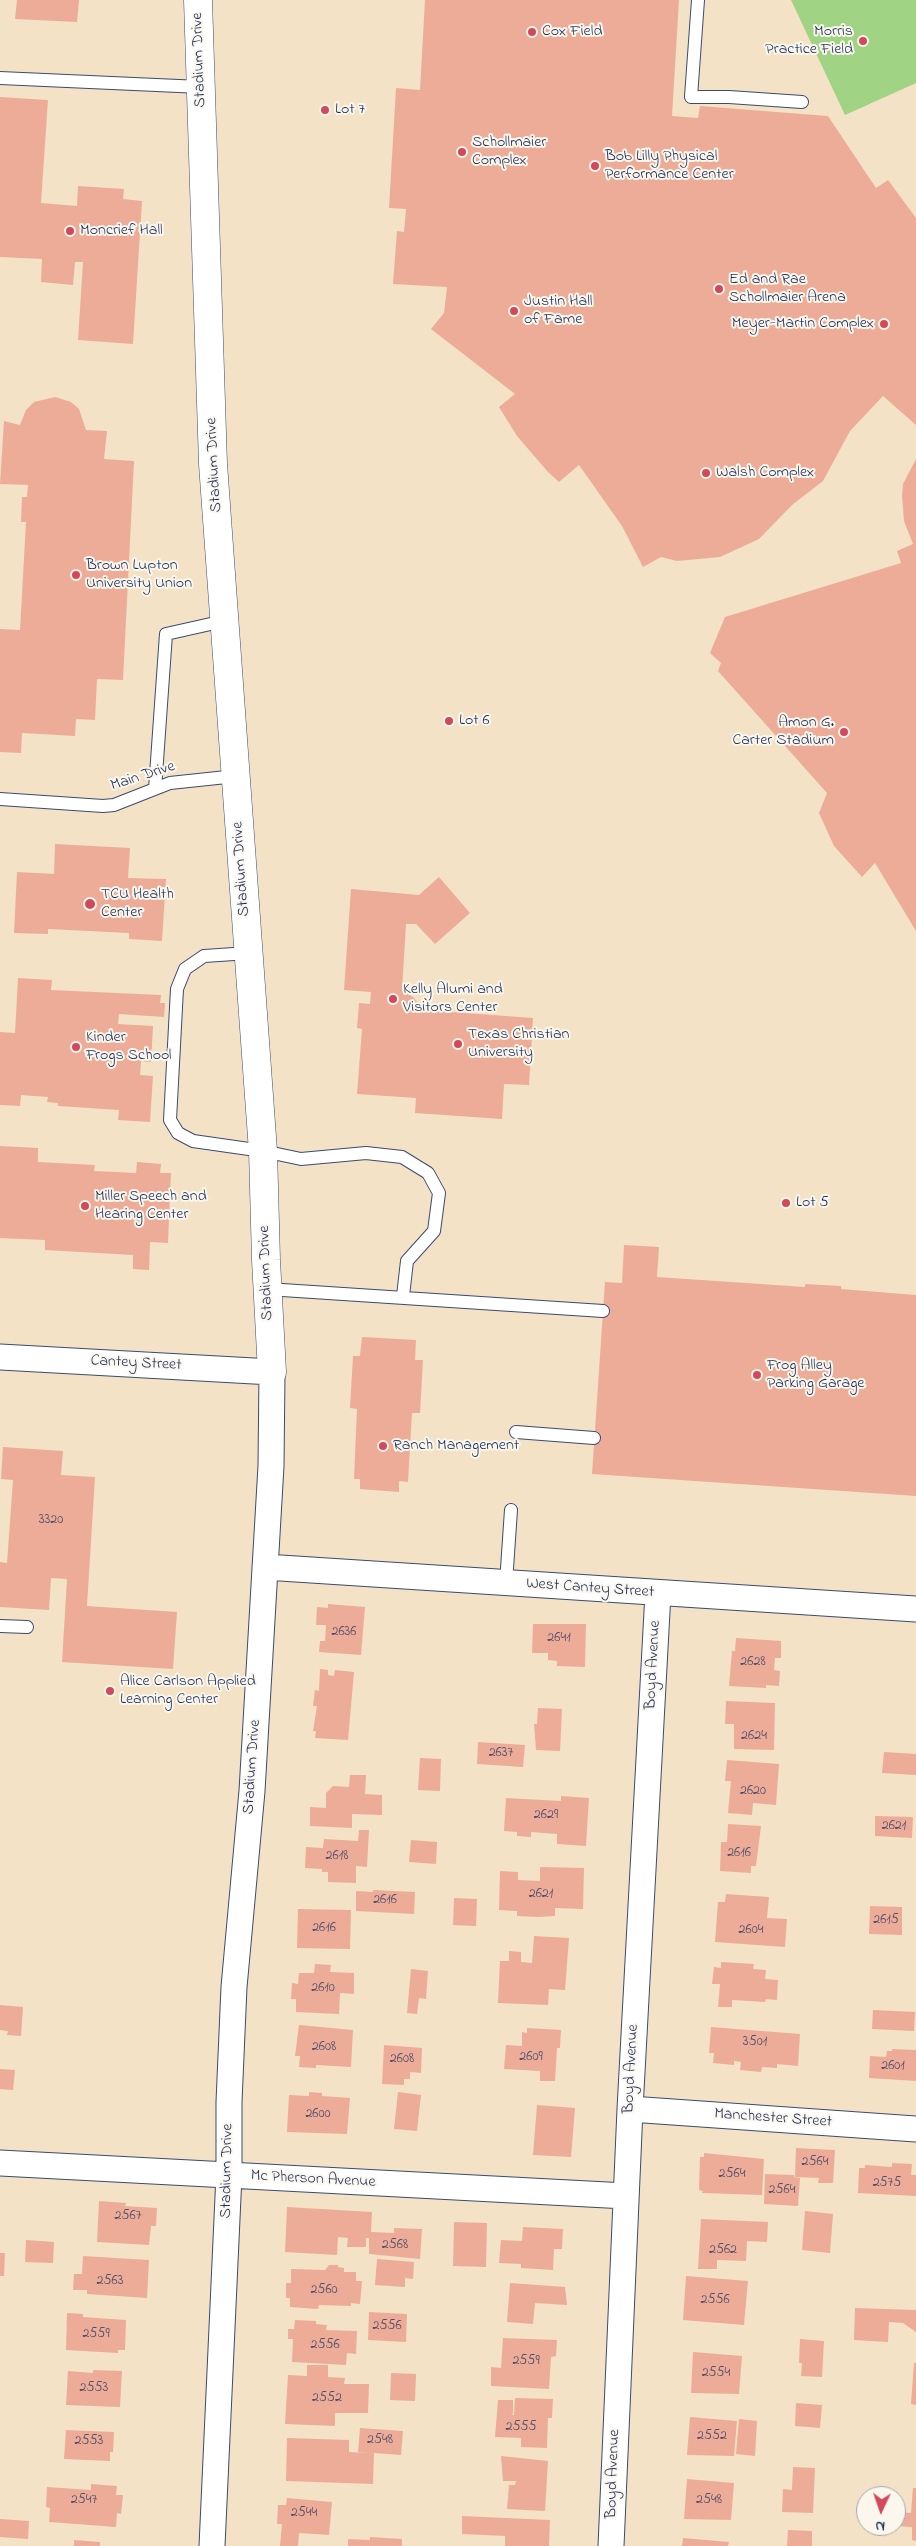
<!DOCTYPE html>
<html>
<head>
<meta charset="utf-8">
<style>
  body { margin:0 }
  #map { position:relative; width:916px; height:2546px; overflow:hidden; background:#f3e2c6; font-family:"Indie Flower",sans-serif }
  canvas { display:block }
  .north { position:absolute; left:856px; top:2486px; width:50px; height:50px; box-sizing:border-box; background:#fbf7ec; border:1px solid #a1a7b3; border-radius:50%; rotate:183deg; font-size:14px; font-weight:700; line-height:20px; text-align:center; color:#1b2f5e }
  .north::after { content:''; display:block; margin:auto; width:18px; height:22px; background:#d1495b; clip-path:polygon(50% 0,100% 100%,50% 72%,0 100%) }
</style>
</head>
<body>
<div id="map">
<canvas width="916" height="2546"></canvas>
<div class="north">N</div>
</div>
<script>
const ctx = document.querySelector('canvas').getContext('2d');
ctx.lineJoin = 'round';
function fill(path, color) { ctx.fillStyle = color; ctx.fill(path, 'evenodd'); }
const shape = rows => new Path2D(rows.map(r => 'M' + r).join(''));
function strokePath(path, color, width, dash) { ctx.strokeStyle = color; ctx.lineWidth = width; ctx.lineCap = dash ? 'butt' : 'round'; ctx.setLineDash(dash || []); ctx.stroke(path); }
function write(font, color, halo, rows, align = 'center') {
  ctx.font = font + ' "Indie Flower",sans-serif'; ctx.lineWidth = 4; ctx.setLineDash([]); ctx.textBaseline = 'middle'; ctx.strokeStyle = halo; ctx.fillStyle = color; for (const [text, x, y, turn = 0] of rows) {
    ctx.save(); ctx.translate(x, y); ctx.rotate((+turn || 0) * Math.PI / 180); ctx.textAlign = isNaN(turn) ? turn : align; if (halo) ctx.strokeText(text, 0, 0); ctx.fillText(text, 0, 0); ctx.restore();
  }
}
const green = shape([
  [791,0,916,0,916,83,845,115]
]);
const building = shape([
  [17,0,79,0,77,22,15,19],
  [425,0,679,0,672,116,698,118,700,106,828,116,876,188,888,180,916,218,916,425,883,396,850,431,823,481,792,505,759,539,720,557,677,561,661,557,643,567,622,526,579,465,559,482,548,472,517,436,499,407,515,394,431,329,444,313,447,287,393,284,397,231,404,232,406,209,389,208,396,88,420,90],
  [0,97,48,100,41,203,77,206,78,186,124,189,123,199,142,201,133,344,78,340,83,262,75,262,73,285,41,282,42,259,0,257],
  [55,397,71,402,79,409,86,430,107,431,104,459,134,461,123,680,97,679,95,720,76,719,75,736,22,733,21,753,0,752,0,629,20,630,26,522,21,522,22,497,27,497,28,485,0,484,4,421,20,425,26,410,34,402],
  [916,459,916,931,875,863,862,877,834,846,819,813,827,793,718,671,721,663,710,653,725,617,901,563,897,551,913,544,904,521,902,496,903,484],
  [55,844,130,848,128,878,166,879,162,941,129,939,129,933,48,929,48,934,14,933,17,872,54,874],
  [439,877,470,913,435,944,416,924,406,924,402,991,413,997,424,1010,533,1018,529,1085,504,1084,502,1119,415,1113,416,1098,357,1094,362,1029,357,1028,359,1003,370,1004,371,992,344,990,351,889,419,895],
  [18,978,52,980,51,990,161,995,160,1003,165,1003,164,1017,119,1014,118,1024,153,1026,151,1062,141,1061,140,1075,153,1076,150,1122,118,1120,119,1110,58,1106,58,1103,47,1102,48,1097,21,1095,20,1106,0,1105,0,1032,15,1033],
  [0,1146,38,1148,38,1162,95,1165,94,1171,136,1173,137,1162,161,1164,160,1173,171,1173,168,1243,150,1242,149,1270,133,1269,133,1255,45,1250,45,1240,0,1238],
  [624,1245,659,1247,657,1277,805,1287,805,1284,841,1286,841,1289,916,1295,916,1496,592,1474,605,1282,622,1283],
  [362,1337,416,1340,415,1360,423,1360,420,1413,412,1413,408,1482,399,1481,399,1492,360,1489,360,1479,354,1479,357,1409,350,1408,353,1356,360,1356],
  [3,1447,63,1451,61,1475,95,1477,87,1606,177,1612,173,1669,62,1662,67,1579,51,1578,49,1610,0,1607,0,1562,7,1563,13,1480,1,1479],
  [328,1604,365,1607,361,1655,319,1652,320,1641,325,1641,326,1625,316,1625,317,1607,328,1608],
  [533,1624,586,1624,585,1667,557,1666,557,1661,548,1660,548,1653,532,1653],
  [736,1638,781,1641,781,1658,775,1658,774,1670,780,1671,779,1686,766,1685,766,1688,729,1686,732,1651,735,1651],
  [320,1669,328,1670,328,1675,334,1676,335,1670,354,1672,348,1740,315,1738,316,1731,313,1731,317,1706,313,1706,315,1690,319,1691],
  [726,1701,775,1703,774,1750,734,1749,734,1724,725,1724],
  [538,1708,562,1709,560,1751,536,1750,534,1724,537,1724],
  [478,1742,525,1745,523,1767,477,1764],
  [884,1752,916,1754,916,1775,882,1773],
  [420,1758,441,1759,440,1791,418,1790],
  [727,1760,779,1764,776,1805,753,1803,752,1815,728,1813,731,1781,725,1781],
  [350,1775,366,1775,365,1794,382,1795,382,1815,352,1814,352,1828,310,1826,310,1807,326,1808,326,1793,333,1786,349,1787],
  [561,1796,589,1798,586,1846,557,1844,557,1834,531,1832,531,1837,517,1836,517,1832,504,1831,506,1798,561,1801],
  [875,1816,913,1817,912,1838,875,1836],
  [728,1824,761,1826,756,1866,751,1866,751,1873,720,1871,721,1842,727,1842],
  [359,1830,369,1830,367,1867,356,1866,356,1883,328,1882,328,1872,322,1872,322,1869,305,1868,306,1847,323,1848,324,1839,358,1841],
  [411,1840,437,1842,436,1864,409,1862],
  [540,1867,584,1868,583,1909,555,1908,555,1916,538,1917,517,1916,517,1911,499,1910,500,1871,518,1872,518,1880,540,1881],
  [373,1890,415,1892,414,1914,356,1911,356,1891,373,1892],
  [726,1894,769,1897,767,1918,787,1919,785,1947,715,1942,718,1902,725,1902],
  [454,1898,477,1899,476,1926,453,1925],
  [870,1906,902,1907,902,1935,869,1934],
  [298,1909,351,1910,350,1949,297,1948],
  [534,1936,569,1938,565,1990,549,1989,548,2005,498,2003,500,1961,509,1961,509,1951,521,1952,521,1962,532,1963],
  [721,1962,754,1964,753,1969,766,1970,765,1979,778,1980,777,2000,766,1999,765,2002,732,2000,732,2007,718,2007,720,1984,712,1984,714,1967,721,1968],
  [315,1964,331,1965,330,1972,354,1973,354,1994,340,1993,339,2014,296,2012,296,1999,291,1999,292,1983,298,1984,299,1973,314,1973],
  [411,1969,428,1971,426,1999,419,1998,417,2014,407,2013],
  [0,2005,23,2007,21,2036,7,2035,8,2031,0,2030],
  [873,2010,915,2012,914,2031,872,2029],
  [299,2025,353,2030,351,2067,316,2065,316,2068,299,2067,300,2056,295,2056],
  [711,2027,800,2034,798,2066,777,2064,777,2068,762,2067,761,2072,740,2070,741,2062,734,2061,734,2065,713,2063,714,2053,709,2053],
  [527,2028,561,2030,560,2048,557,2048,555,2081,540,2081,540,2071,504,2069,506,2045,522,2046,522,2032,527,2033],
  [384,2045,422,2048,421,2073,410,2072,410,2079,404,2079,404,2085,382,2084],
  [892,2049,916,2050,916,2081,869,2078,870,2056,886,2057,887,2051,892,2051],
  [0,2069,15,2070,13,2090,0,2089],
  [309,2092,322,2093,322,2096,350,2098,347,2134,287,2132,289,2095,309,2096],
  [398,2092,421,2095,417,2131,394,2129],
  [537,2105,575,2108,571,2157,533,2155],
  [796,2148,835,2150,833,2183,818,2183,819,2178,795,2177],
  [704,2153,764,2159,762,2195,702,2193,703,2191,699,2190,700,2157,704,2157],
  [892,2163,912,2164,911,2175,916,2175,916,2196,858,2193,859,2168,865,2168,865,2165,892,2167],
  [765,2174,794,2175,794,2177,800,2178,798,2206,764,2204],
  [99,2201,126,2203,125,2206,157,2208,156,2226,151,2226,149,2245,97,2242],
  [287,2207,372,2212,371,2232,394,2233,394,2228,422,2229,420,2259,369,2254,369,2238,366,2238,366,2247,347,2247,348,2238,338,2237,337,2255,285,2252],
  [805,2211,833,2214,830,2253,802,2250],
  [701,2219,768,2222,767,2242,747,2241,746,2261,717,2260,717,2269,698,2269],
  [454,2222,487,2223,486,2267,453,2266],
  [523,2227,563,2229,562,2249,554,2249,553,2270,521,2268,521,2264,499,2263,501,2240,522,2241],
  [26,2240,54,2242,53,2263,25,2262],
  [0,2253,5,2253,4,2276,0,2276],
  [83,2256,149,2260,147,2298,87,2294,87,2290,73,2290,74,2274,82,2274],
  [377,2259,414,2262,413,2279,405,2278,405,2287,375,2285],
  [329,2265,338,2265,338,2267,344,2268,344,2272,356,2272,356,2281,362,2281,360,2304,351,2303,351,2306,319,2305,318,2309,290,2307,290,2298,286,2298,286,2283,291,2283,291,2269,325,2270],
  [686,2276,748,2281,744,2325,683,2320],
  [510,2283,565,2287,567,2305,535,2303,533,2324,507,2322],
  [855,2308,916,2310,916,2332,903,2323,889,2322,888,2342,854,2340],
  [369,2312,407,2314,406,2342,368,2340],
  [67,2313,83,2314,83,2317,126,2320,125,2350,118,2350,118,2353,66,2350],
  [295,2320,316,2321,316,2324,327,2325,326,2330,357,2331,356,2354,347,2353,346,2365,292,2362,293,2339,288,2339,288,2329,294,2329],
  [503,2338,557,2340,556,2356,551,2357,549,2389,491,2386,491,2367,501,2368],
  [800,2339,824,2341,822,2377,801,2376,802,2363,799,2363],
  [693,2352,742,2356,739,2394,691,2393],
  [914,2363,916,2363,916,2405,911,2404],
  [307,2365,328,2365,328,2377,345,2378,344,2384,369,2384,368,2413,335,2413,335,2426,285,2424,288,2375,307,2376],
  [93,2370,122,2371,120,2407,66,2405,68,2371,93,2373],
  [391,2373,416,2374,415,2401,390,2400],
  [515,2398,553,2399,552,2418,548,2418,547,2448,521,2447,521,2438,495,2437,498,2400,513,2400,513,2414,511,2415,514,2415],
  [796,2403,822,2405,820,2428,795,2426],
  [690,2417,737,2421,734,2456,687,2455],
  [739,2419,757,2421,755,2456,736,2454],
  [360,2428,403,2431,401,2455,374,2453,373,2484,286,2481,287,2438,349,2440,349,2452,371,2453,358,2452],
  [66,2430,114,2432,113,2452,110,2452,110,2461,64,2459],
  [501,2456,548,2461,545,2511,507,2509,509,2485,515,2485,516,2481,503,2481],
  [793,2467,815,2468,813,2513,782,2512,783,2489,792,2490],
  [687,2479,734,2483,731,2520,684,2519],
  [91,2484,117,2486,116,2495,123,2495,121,2514,117,2513,116,2527,49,2522,50,2508,46,2507,47,2487,91,2490],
  [913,2488,916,2488,916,2541,912,2540,912,2527,896,2526,896,2512,911,2513],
  [287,2498,332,2502,329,2535,299,2533,298,2546,280,2546,282,2524,277,2524,278,2505,286,2505],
  [462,2516,550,2520,549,2546,505,2546,505,2536,462,2534],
  [0,2519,29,2521,28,2539,0,2537],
  [788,2530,812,2531,812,2546,787,2546],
  [370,2537,402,2539,402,2546,348,2546,348,2539,370,2540],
  [683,2538,729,2542,728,2546,682,2546],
  [74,2540,100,2542,100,2546,74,2546]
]);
const lane = shape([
  [698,0,691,97,729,97,802,102],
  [0,78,201,87],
  [155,789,166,634,224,621],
  [0,799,103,806,114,805,170,783,236,776],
  [249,953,204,956,185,969,177,989,170,1120,178,1133,193,1141,263,1151,301,1159,366,1153,402,1157,428,1173,439,1193,434,1231,407,1261,403,1296],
  [267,1289,603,1311],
  [516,1432,594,1438],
  [506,1583,511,1510],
  [0,1626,27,1627]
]);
const street = shape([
  [0,1357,272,1372,271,1466,252,1791,234,1987,229,2102,229,2175,212,2546],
  [265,1567,916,1609],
  [630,2109,916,2129],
  [0,2163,626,2196],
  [611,2546,630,2109,658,1593]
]);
const secondary = shape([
  [198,0,213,464,263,1151,266,1260,272,1372]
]);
const markers = [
  [532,32,5,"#d1495b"],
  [863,41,5,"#d1495b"],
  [325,110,5,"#d1495b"],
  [462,152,5,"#d1495b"],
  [595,166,5,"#d1495b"],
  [70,231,5,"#d1495b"],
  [719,289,5,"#d1495b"],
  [514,311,5,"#d1495b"],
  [884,324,5,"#d1495b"],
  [706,473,5,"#d1495b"],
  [76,575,5,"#d1495b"],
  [449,721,5,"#d1495b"],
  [844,732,5,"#d1495b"],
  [90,904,6,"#d1495b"],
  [393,999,5,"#d1495b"],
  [458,1044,5,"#d1495b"],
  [76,1047,5,"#d1495b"],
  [786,1203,5,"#d1495b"],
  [85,1206,5,"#d1495b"],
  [757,1375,5,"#d1495b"],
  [383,1446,5,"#d1495b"],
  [110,1691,5,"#d1495b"]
];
const numberNames = [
  ["3320",51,1521],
  ["2636",344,1633],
  ["2641",559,1639],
  ["2628",753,1663],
  ["2624",754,1737],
  ["2637",501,1754],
  ["2620",753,1792],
  ["2629",546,1816],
  ["2621",894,1827],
  ["2616",739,1854],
  ["2618",337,1857],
  ["2621",541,1895],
  ["2616",385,1901],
  ["2615",886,1921],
  ["2616",324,1929],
  ["2604",751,1931],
  ["2610",323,1989],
  ["3501",755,2043],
  ["2608",324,2048],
  ["2609",531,2058],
  ["2608",402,2060],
  ["2601",893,2067],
  ["2600",318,2115],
  ["2564",815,2163],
  ["2564",732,2175],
  ["2575",887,2184],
  ["2564",782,2191],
  ["2567",128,2217],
  ["2568",395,2246],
  ["2562",723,2251],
  ["2563",110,2282],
  ["2560",324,2291],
  ["2556",715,2301],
  ["2556",387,2327],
  ["2559",96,2335],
  ["2556",325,2346],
  ["2559",526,2362],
  ["2554",716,2374],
  ["2553",94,2389],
  ["2552",327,2399],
  ["2555",521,2428],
  ["2552",712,2437],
  ["2548",380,2441],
  ["2553",89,2442],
  ["2547",84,2501],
  ["2548",709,2501],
  ["2544",304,2514]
];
const poiNames = [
  ["Cox Field",542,32],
  ["Morris",853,32,"right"],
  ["Practice Field",853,50,"right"],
  ["Lot 7",335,110],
  ["Schollmaier",472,143],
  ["Complex",472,161],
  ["Bob Lilly Physical",605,157],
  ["Performance Center",605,175],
  ["Moncrief Hall",80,231],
  ["Ed and Rae",729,280],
  ["Schollmaier Arena",729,298],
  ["Justin Hall",524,302],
  ["of Fame",524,320],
  ["Meyer-Martin Complex",874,324,"right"],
  ["Walsh Complex",716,473],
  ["Brown Lupton",86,566],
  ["University Union",86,584],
  ["Lot 6",459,721],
  ["Amon G.",834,723,"right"],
  ["Carter Stadium",834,741,"right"],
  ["TCU Health",101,895],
  ["Center",101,913],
  ["Kelly Alumi and",403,990],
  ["Visitors Center",403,1008],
  ["Texas Christian",468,1035],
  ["University",468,1053],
  ["Kinder",86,1038],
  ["Frogs School",86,1056],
  ["Miller Speech and",95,1197],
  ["Hearing Center",95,1215],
  ["Lot 5",796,1203],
  ["Frog Alley",767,1366],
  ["Parking Garage",767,1384],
  ["Ranch Management",393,1446],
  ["Alice Carlson Applied",120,1682],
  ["Learning Center",120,1700]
];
const streetNames = [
  ["Stadium Drive",200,60,-92],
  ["Stadium Drive",215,465,-93],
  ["Main Drive",143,777,-18],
  ["Stadium Drive",242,869,-94],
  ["Stadium Drive",267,1273,-92],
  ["Cantey Street",136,1364,3],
  ["West Cantey Street",590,1589,4],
  ["Boyd Avenue",654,1665,-87],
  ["Stadium Drive",253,1767,-86],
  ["Boyd Avenue",632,2069,-87],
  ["Manchester Street",773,2119,4],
  ["Stadium Drive",228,2171,-89],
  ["Mc Pherson Avenue",313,2180,3],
  ["Boyd Avenue",614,2474,-88]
];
fill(green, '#a0d384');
fill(building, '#edac98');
strokePath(lane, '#3b4a6e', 14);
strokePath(street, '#3b4a6e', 27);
strokePath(secondary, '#3b4a6e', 29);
strokePath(lane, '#fff', 12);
strokePath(street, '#fff', 25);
strokePath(secondary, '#fff', 28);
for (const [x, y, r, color] of markers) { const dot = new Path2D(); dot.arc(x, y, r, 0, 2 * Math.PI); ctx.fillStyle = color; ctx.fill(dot); strokePath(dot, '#fbf7ec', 2); }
write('14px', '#504e6c', null, numberNames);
write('16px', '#1b2f5e', '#fbf7ec', poiNames, 'left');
write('16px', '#1b2f5e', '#fbf7ec', streetNames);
</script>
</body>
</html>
